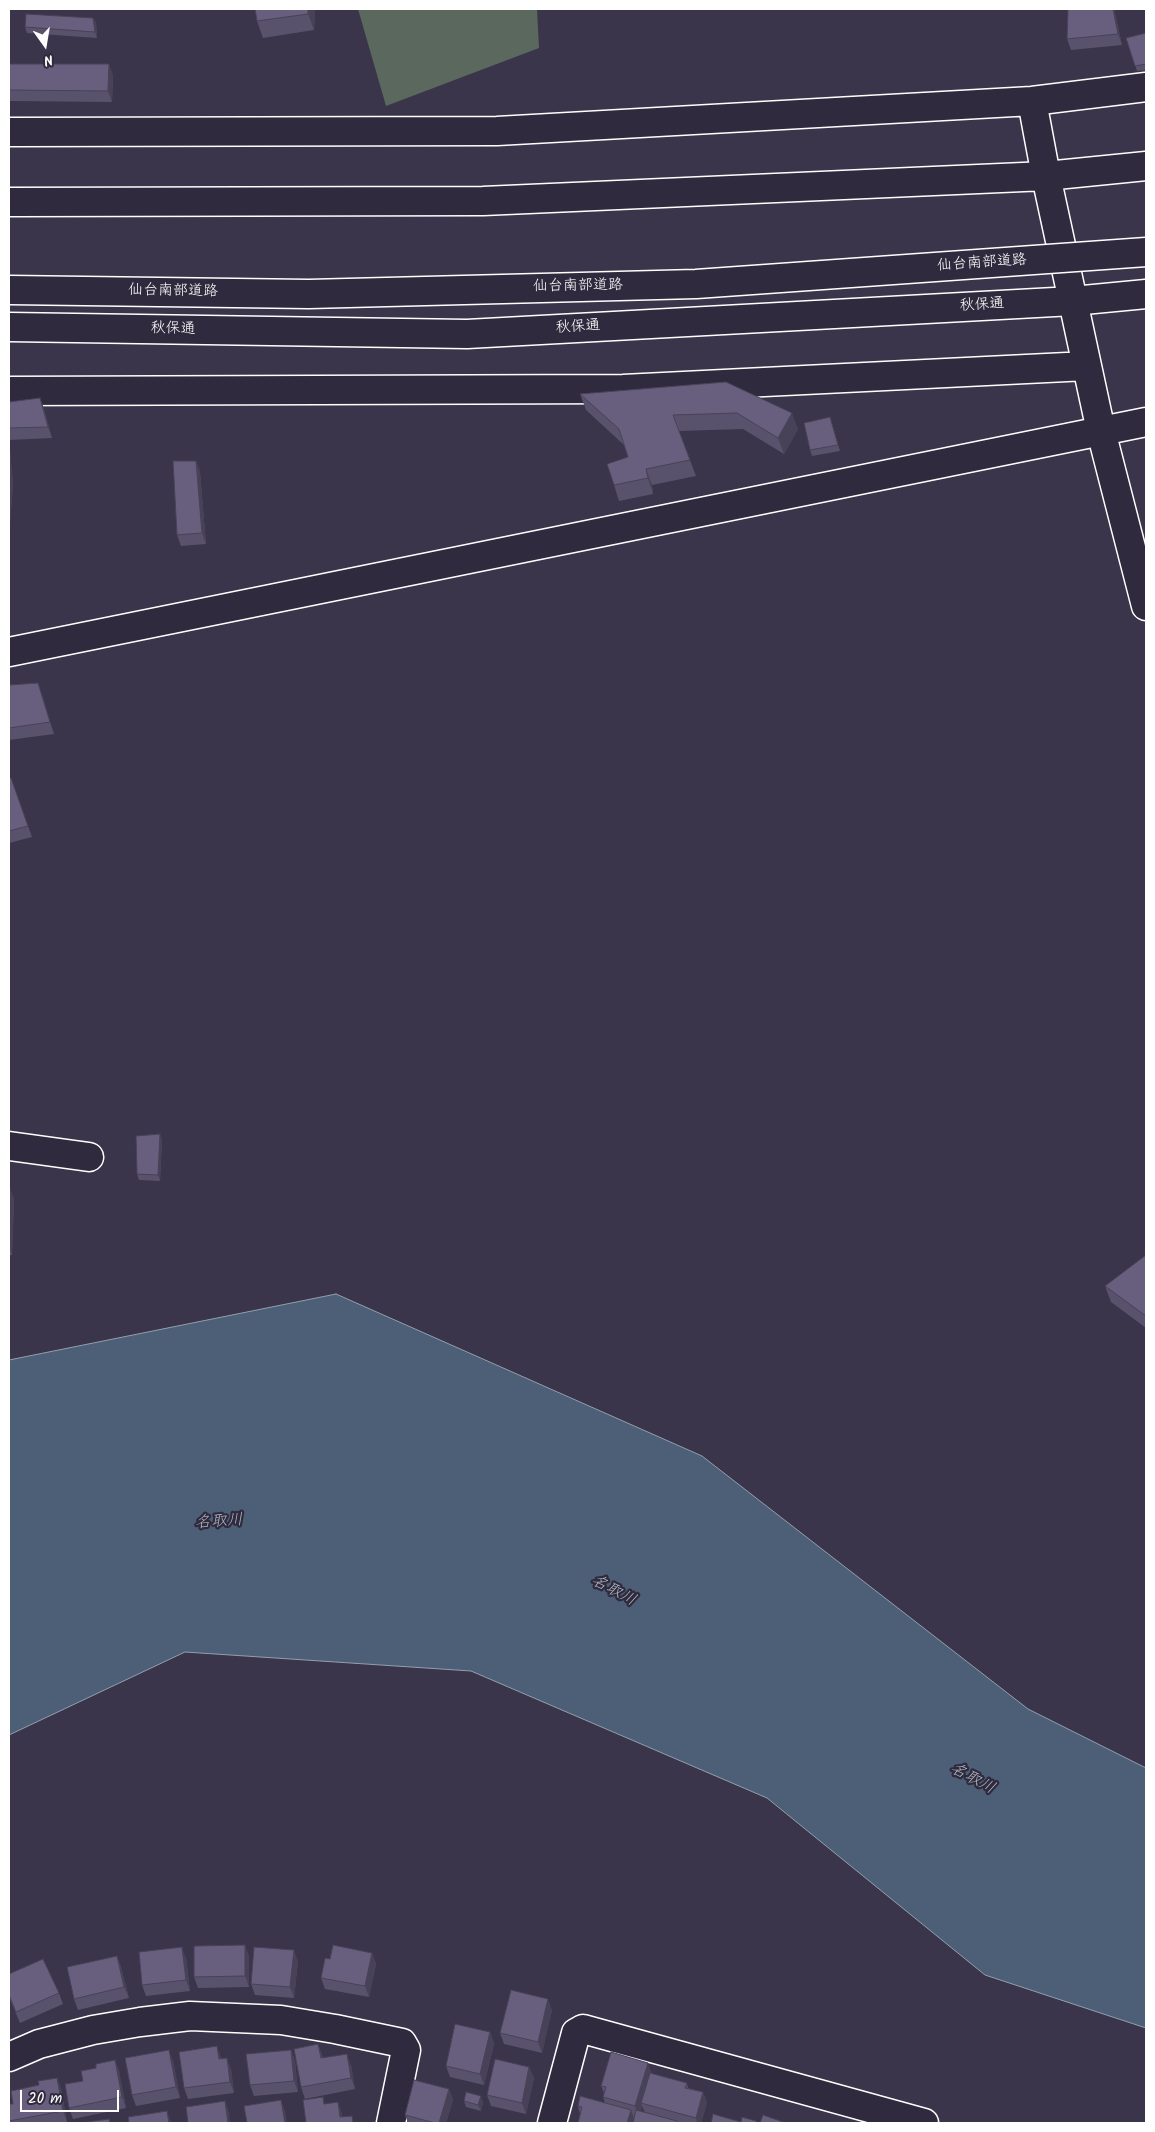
<!DOCTYPE html>
<html>
<head>
<meta charset="utf-8">
<style>
  body { margin:0 }
  #map { position:relative; width:1155px; height:2132px; overflow:hidden; background:#3a354a; font-family:Kalam,sans-serif }
  canvas { display:block }
  .frame { position:absolute; inset:0; border:10px solid #fff; pointer-events:none }
  .north { position:absolute; left:20px; top:20px; width:50px; height:50px; -webkit-text-stroke:4px #2f2a3d; paint-order:stroke; rotate:167deg; font-size:14px; font-weight:700; line-height:20px; text-align:center; color:#fff }
  .north::after { content:''; display:block; margin:auto; width:18px; height:22px; background:#fff; clip-path:polygon(50% 0,100% 100%,50% 72%,0 100%) }
  .scale { position:absolute; left:20px; top:2090px; width:99px; height:22px; box-sizing:border-box; border:2px solid #fff; border-top:0; padding-left:6px; font-size:15px; line-height:18px; white-space:nowrap; color:#fff; -webkit-text-stroke:4px #2f2a3d; paint-order:stroke }
</style>
</head>
<body>
<div id="map">
<canvas width="1155" height="2132"></canvas>
<div class="frame"></div>
<div class="north">N</div>
<div class="scale">20 m</div>
</div>
<script>
const ctx = document.querySelector('canvas').getContext('2d');
ctx.lineJoin = 'round';
function fill(path, color) { ctx.fillStyle = color; ctx.fill(path, 'evenodd'); }
const shape = rows => new Path2D(rows.map(r => 'M' + r).join(''));
function strokePath(path, color, width, dash) { ctx.strokeStyle = color; ctx.lineWidth = width; ctx.lineCap = dash ? 'butt' : 'round'; ctx.setLineDash(dash || []); ctx.stroke(path); }
function write(font, color, halo, rows, align = 'center') {
  ctx.font = font + ' Kalam,"Klee One",sans-serif'; ctx.lineWidth = 4.5; ctx.setLineDash([]); ctx.textBaseline = 'middle'; ctx.strokeStyle = halo; ctx.fillStyle = color; for (const [text, x, y, turn = 0] of rows) {
    ctx.save(); ctx.translate(x, y); ctx.rotate((+turn || 0) * Math.PI / 180); ctx.textAlign = isNaN(turn) ? turn : align; if (halo) ctx.strokeText(text, 0, 0); ctx.fillText(text, 0, 0); ctx.restore();
  }
}
const green = shape([
  [358,9,537,9,539,48,386,106]
]);
const water = shape([
  [336,1294,702,1456,1028,1709,1146,1768,1146,2028,985,1975,767,1798,471,1671,185,1652,9,1735,9,1360,336,1294]
]);
const street = shape([
  [1032,101,1046,176],
  [9,132,497,131,1032,101,1146,87],
  [1073,301,1101,431,1146,606],
  [9,391,623,389,1087,366],
  [9,652,1146,422],
  [9,1146,89,1157],
  [9,2057,39,2044,93,2030,140,2022,190,2016,281,2020,335,2029,402,2043,406,2050,391,2123],
  [552,2123,576,2033,583,2029,924,2123]
]);
const highway = shape([
  [1046,176,1073,301],
  [9,202,483,201,1046,176,1146,166],
  [9,327,467,334,1073,301,1146,294]
]);
const highwayBridge = shape([
  [9,290,309,294,696,284,1146,252]
]);
const wall = shape([
  [255,9,315,9,314,30,263,38,257,21],
  [1114,9,1122,45,1071,50,1067,39],
  [93,18,96,23,97,38,27,33,25,27],
  [1146,33,1146,70,1137,71,1126,38],
  [9,64,113,75,112,102,9,101],
  [726,382,798,429,784,454,743,429,679,431,696,476,652,485,653,494,619,501,614,485,628,457,624,445,586,410,580,394],
  [40,398,44,409,52,438,9,440,13,484,9,536,9,402],
  [832,423,840,451,812,456,810,450],
  [196,461,200,472,206,544,181,546,177,535],
  [38,683,54,734,9,740,9,685],
  [9,778,11,778,32,837,9,843],
  [162,1139,160,1181,139,1180,137,1174],
  [9,1188,10,1189,14,1200,12,1255,9,1255],
  [1146,1255,1146,1328,1111,1302,1105,1286],
  [372,1953,376,1964,369,1997,325,1989,321,1978,330,1959],
  [117,1956,121,1967,129,1998,78,2010,74,1999],
  [249,1956,249,1987,198,1988,194,1977],
  [186,1958,190,1991,146,1996,142,1985],
  [298,1961,294,1998,255,1995,251,1984],
  [9,1974,59,1993,63,2004,20,2023,9,1997],
  [552,2010,542,2053,504,2044,500,2033],
  [490,2032,494,2044,484,2085,450,2077,446,2066],
  [318,2044,323,2058,351,2065,355,2089,305,2099,301,2087],
  [291,2050,295,2061,298,2092,254,2096,250,2085],
  [221,2057,222,2059,231,2069,234,2093,188,2099,184,2088],
  [115,2060,119,2071,126,2108,73,2119,69,2108,83,2081],
  [173,2061,180,2098,136,2106,132,2095],
  [529,2067,534,2078,526,2114,491,2106,487,2095],
  [652,2074,687,2083,688,2088,703,2092,707,2103,701,2123,578,2123,580,2114,578,2106,605,2103,603,2097,604,2093,601,2086],
  [642,2106,645,2113,641,2111],
  [57,2078,61,2089,67,2122,59,2123,10,2123,9,2121,13,2104,39,2085],
  [449,2089,453,2100,446,2123,408,2123,405,2115],
  [464,2101,483,2102,481,2111,466,2107]
]);
const shadedWall = shape([
  [308,9,315,9,314,30,308,14],
  [1113,9,1114,9,1122,45,1118,34],
  [93,18,96,23,97,38,95,32],
  [109,64,113,75,112,102,108,91],
  [40,398,44,409,52,438,48,427],
  [792,413,798,429,784,454,778,438],
  [9,439,13,484,9,536],
  [196,461,200,472,206,544,202,533],
  [646,469,652,485,653,494,648,478],
  [38,683,42,694,54,734,50,722],
  [160,1134,162,1139,160,1181,158,1175],
  [10,1189,14,1200,12,1255,9,1246],
  [245,1945,249,1956,249,1987,245,1976],
  [182,1947,186,1958,190,1991,186,1980],
  [294,1950,298,1961,294,1998,290,1987],
  [372,1953,376,1964,369,1997,365,1986],
  [117,1956,121,1967,129,1998,124,1987],
  [548,1999,552,2010,542,2053,538,2042],
  [490,2032,494,2044,484,2085,480,2074],
  [318,2044,322,2056,325,2070,321,2058],
  [217,2046,221,2057,223,2071,219,2059],
  [169,2050,173,2061,180,2098,176,2087],
  [291,2050,295,2061,298,2092,294,2081],
  [347,2054,351,2065,355,2089,351,2078],
  [227,2058,231,2069,234,2093,230,2082],
  [115,2060,119,2071,126,2108,122,2097],
  [648,2063,652,2074,641,2103,642,2106,639,2117,635,2106],
  [529,2067,534,2078,526,2114,522,2103],
  [57,2078,61,2089,67,2122,63,2111],
  [449,2089,453,2100,446,2123,439,2123],
  [703,2092,707,2103,701,2123,697,2123,696,2118],
  [481,2096,483,2102,481,2111,478,2105],
  [281,2100,285,2111,287,2123,285,2123],
  [225,2101,229,2112,230,2123,228,2123],
  [338,2102,342,2114,343,2123,340,2117],
  [631,2110,635,2121,634,2123,627,2123],
  [167,2111,171,2122,172,2123,169,2123]
]);
const building = shape([
  [255,9,308,9,308,14,257,21,255,9],
  [1068,9,1113,9,1118,34,1067,39,1068,9],
  [26,14,93,18,95,32,25,27,26,14],
  [1146,33,1146,64,1135,66,1126,38,1146,33],
  [9,64,109,64,108,91,9,90,9,64],
  [726,382,792,413,778,438,737,413,673,415,690,460,646,469,648,478,614,485,607,464,628,457,619,429,580,394,726,382],
  [40,398,48,427,9,428,9,402,40,398],
  [830,417,838,445,810,450,804,423,830,417],
  [173,461,196,461,202,533,177,535,173,461],
  [38,683,50,722,9,728,9,685,38,683],
  [9,778,11,778,28,826,9,831,9,778],
  [160,1134,158,1175,137,1174,136,1136,160,1134],
  [9,1188,10,1189,9,1228,9,1188],
  [1146,1255,1146,1316,1105,1286,1146,1255],
  [245,1945,245,1976,194,1977,194,1946,245,1945],
  [333,1945,372,1953,365,1986,321,1978,325,1958,330,1959,333,1945],
  [182,1947,186,1980,142,1985,139,1952,182,1947],
  [254,1947,294,1950,290,1987,251,1984,254,1947],
  [117,1956,124,1987,74,1999,67,1967,117,1956],
  [43,1959,59,1993,16,2012,9,1995,9,1974,43,1959],
  [511,1990,548,1999,538,2042,500,2033,511,1990],
  [455,2024,490,2032,480,2074,446,2066,455,2024],
  [318,2044,321,2058,347,2054,351,2078,301,2087,294,2049,318,2044],
  [217,2046,219,2059,227,2058,230,2082,184,2088,179,2052,217,2046],
  [169,2050,176,2087,132,2095,125,2058,169,2050],
  [291,2050,294,2081,250,2085,246,2054,291,2050],
  [611,2052,648,2063,635,2106,603,2097,606,2087,601,2086,611,2052],
  [495,2059,529,2067,522,2103,487,2095,495,2059],
  [115,2060,122,2097,69,2108,65,2084,83,2081,81,2071,96,2068,96,2064,115,2060],
  [650,2073,687,2083,685,2088,703,2092,696,2118,641,2103,650,2073],
  [57,2078,63,2111,9,2121,9,2104,13,2104,11,2091,39,2085,38,2081,57,2078],
  [414,2080,449,2089,439,2123,435,2123,405,2115,414,2080],
  [466,2092,481,2096,478,2105,464,2101,466,2092],
  [580,2096,631,2110,627,2123,578,2123,582,2107,578,2106,580,2096],
  [323,2097,324,2104,338,2102,340,2117,352,2116,353,2123,306,2123,303,2100,323,2097],
  [281,2100,285,2123,247,2123,244,2106,281,2100],
  [225,2101,228,2123,188,2123,186,2107,225,2101],
  [636,2110,677,2121,676,2123,633,2123,636,2110],
  [167,2111,169,2123,129,2123,128,2117,167,2111],
  [713,2114,741,2122,742,2117,756,2121,756,2123,711,2123,713,2114],
  [763,2115,786,2123,760,2123,763,2115],
  [109,2119,110,2123,79,2123,109,2119]
]);
const streetNames = [
  ["仙台南部道路",982,264,-4],
  ["仙台南部道路",578,287,-1],
  ["仙台南部道路",173,292,1],
  ["秋保通",982,306,-3],
  ["秋保通",578,328,-3],
  ["秋保通",173,330,1]
];
const waterNames = [
  ["名取川",219,1523,-4],
  ["名取川",613,1592,28],
  ["名取川",972,1780,28]
];
fill(green, '#5a685e');
fill(water, '#4c5f77');
strokePath(water, '#949fad', 1);
strokePath(street, '#fff', 31);
strokePath(highway, '#fff', 31);
strokePath(street, '#2f2a3d', 28);
strokePath(highway, '#2f2a3d', 28);
strokePath(highwayBridge, '#fff', 31, []);
strokePath(highwayBridge, '#2f2a3d', 28);
fill(wall, '#59526c');
fill(shadedWall, '#484258');
fill(building, '#675f7d');
strokePath(building, '#484258', 1);
write('15px', '#fff', '#2f2a3d', streetNames);
write('italic 16px', '#aeb7c2', '#2f2a3d', waterNames);
</script>
</body>
</html>
